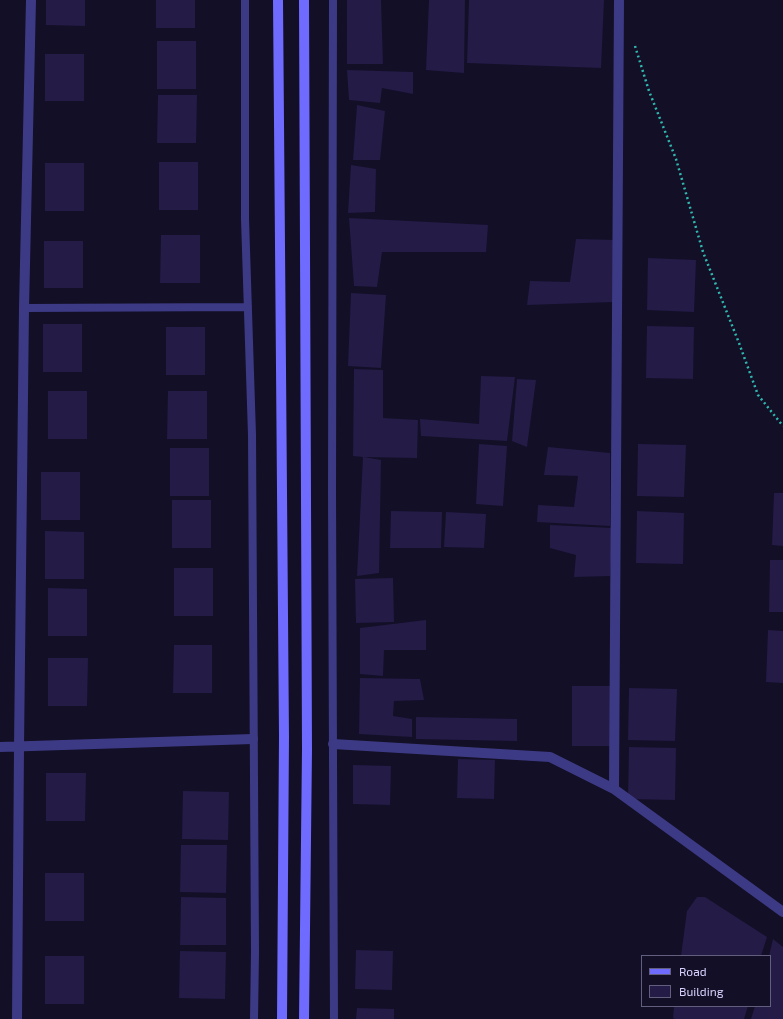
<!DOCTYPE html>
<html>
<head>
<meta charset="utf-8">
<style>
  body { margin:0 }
  #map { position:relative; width:783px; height:1019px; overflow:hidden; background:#130f26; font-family:"Exo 2",sans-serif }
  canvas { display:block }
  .legend { position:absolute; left:641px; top:955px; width:130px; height:52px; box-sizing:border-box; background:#130f26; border:1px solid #625e7d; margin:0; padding:5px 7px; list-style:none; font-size:12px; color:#d9d4ff }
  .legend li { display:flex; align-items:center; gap:8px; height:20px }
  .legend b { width:20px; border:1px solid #625e7d }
</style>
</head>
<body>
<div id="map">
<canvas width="783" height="1019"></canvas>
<ul class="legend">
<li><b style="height:5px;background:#6f6bff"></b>Road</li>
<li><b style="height:11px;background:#241b47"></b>Building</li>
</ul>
</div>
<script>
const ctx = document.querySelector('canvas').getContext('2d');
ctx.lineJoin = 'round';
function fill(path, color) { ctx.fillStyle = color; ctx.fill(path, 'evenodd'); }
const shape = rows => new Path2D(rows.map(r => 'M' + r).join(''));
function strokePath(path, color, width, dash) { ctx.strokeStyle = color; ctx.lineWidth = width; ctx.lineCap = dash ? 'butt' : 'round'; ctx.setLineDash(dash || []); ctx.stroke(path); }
const building = shape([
  [46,0,85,0,85,26,46,25],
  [156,0,195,0,195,28,156,28],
  [347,0,381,0,383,64,347,64],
  [429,0,465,0,464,73,426,70],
  [469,0,604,0,601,68,467,63],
  [157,41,196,41,196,89,157,89],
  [45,54,84,54,84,101,45,101],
  [347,70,413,72,413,94,382,88,380,103,349,100],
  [158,95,197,95,196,143,157,143],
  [357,105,385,111,380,160,353,160],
  [159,162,198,162,198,210,159,210],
  [45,163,84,163,84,211,45,211],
  [351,165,376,169,375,212,348,213],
  [349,218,488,225,486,252,382,252,377,287,354,286],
  [161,235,200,235,200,283,160,283],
  [576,239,616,240,613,302,527,305,530,281,570,282],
  [44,241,83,241,83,288,44,288],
  [648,258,696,260,694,312,647,310],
  [351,293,386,295,381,368,348,366],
  [43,324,82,324,82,372,43,372],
  [647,326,694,327,693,379,646,378],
  [166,327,205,327,205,375,166,375],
  [354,369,383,370,383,418,418,420,417,458,364,457,381,460,379,573,357,576,363,457,353,456],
  [481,376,515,377,507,441,421,436,420,419,479,424],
  [517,379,536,380,527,447,512,441],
  [48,391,87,391,87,439,48,439],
  [168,391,207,391,207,439,167,439],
  [479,444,507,446,503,506,476,504],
  [638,444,686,445,684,497,637,496],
  [548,447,610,453,610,526,537,522,538,505,574,507,578,476,544,475],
  [170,448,209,448,209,496,170,496],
  [41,472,80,472,80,520,41,520],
  [774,493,783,493,783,546,772,545],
  [172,500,211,500,211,548,172,548],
  [391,511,442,512,441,548,390,548],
  [637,511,684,513,683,564,636,563],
  [446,512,486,514,484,548,444,547],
  [550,525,613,528,610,576,574,577,576,555,550,548],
  [45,531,84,532,84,579,45,579],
  [770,560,783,560,783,612,769,612],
  [174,568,213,568,213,616,174,616],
  [393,578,394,622,356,623,355,579],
  [48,588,87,589,87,636,48,636],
  [426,620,426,650,384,650,383,676,360,674,360,628],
  [768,630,783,631,783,683,766,682],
  [174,645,212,645,212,693,173,693],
  [48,658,88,658,87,706,48,706],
  [360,678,420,679,424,700,394,701,393,716,412,719,412,737,359,734],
  [572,686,610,686,610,746,572,746],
  [629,688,677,689,675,741,628,740],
  [416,717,517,719,517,741,416,739],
  [629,747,676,748,675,800,628,799],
  [458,759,495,760,494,799,457,798],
  [353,765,391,766,390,805,353,804],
  [46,773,86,773,85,821,46,821],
  [183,791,229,792,228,840,182,839],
  [181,845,227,845,226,893,180,892],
  [45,873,84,873,84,921,45,921],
  [181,897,226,898,226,945,180,945],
  [697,897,705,897,767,937,761,956,681,956,687,911],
  [773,939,783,947,783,1019,751,1019,755,1006,770,1006,770,956,769,956],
  [356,950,393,951,392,990,355,989],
  [180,951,226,952,225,999,179,998],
  [45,956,84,956,84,1004,45,1004],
  [674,1006,748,1006,744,1019,675,1019,673,1018],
  [357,1008,394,1009,394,1019,356,1019]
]);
const path = shape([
  [635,46,649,91,676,159,703,252,739,343,758,395,783,426]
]);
const service = shape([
  [245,0,245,219,252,435,255,952,254,1019],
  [333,0,332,492,334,1019],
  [24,308,248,307]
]);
const minor = shape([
  [333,744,550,757,614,789,783,912],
  [0,747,253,739],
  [614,789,619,0],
  [17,1019,19,747,24,308,31,0]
]);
const secondary = shape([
  [278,0,284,736,282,1019],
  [304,0,307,749,304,1019]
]);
fill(building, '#241b47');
strokePath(path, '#2fb8b0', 2.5, [2, 3]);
strokePath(service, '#3d3a85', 8);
strokePath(minor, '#3d3a85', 10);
strokePath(secondary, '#6f6bff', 10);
</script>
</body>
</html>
